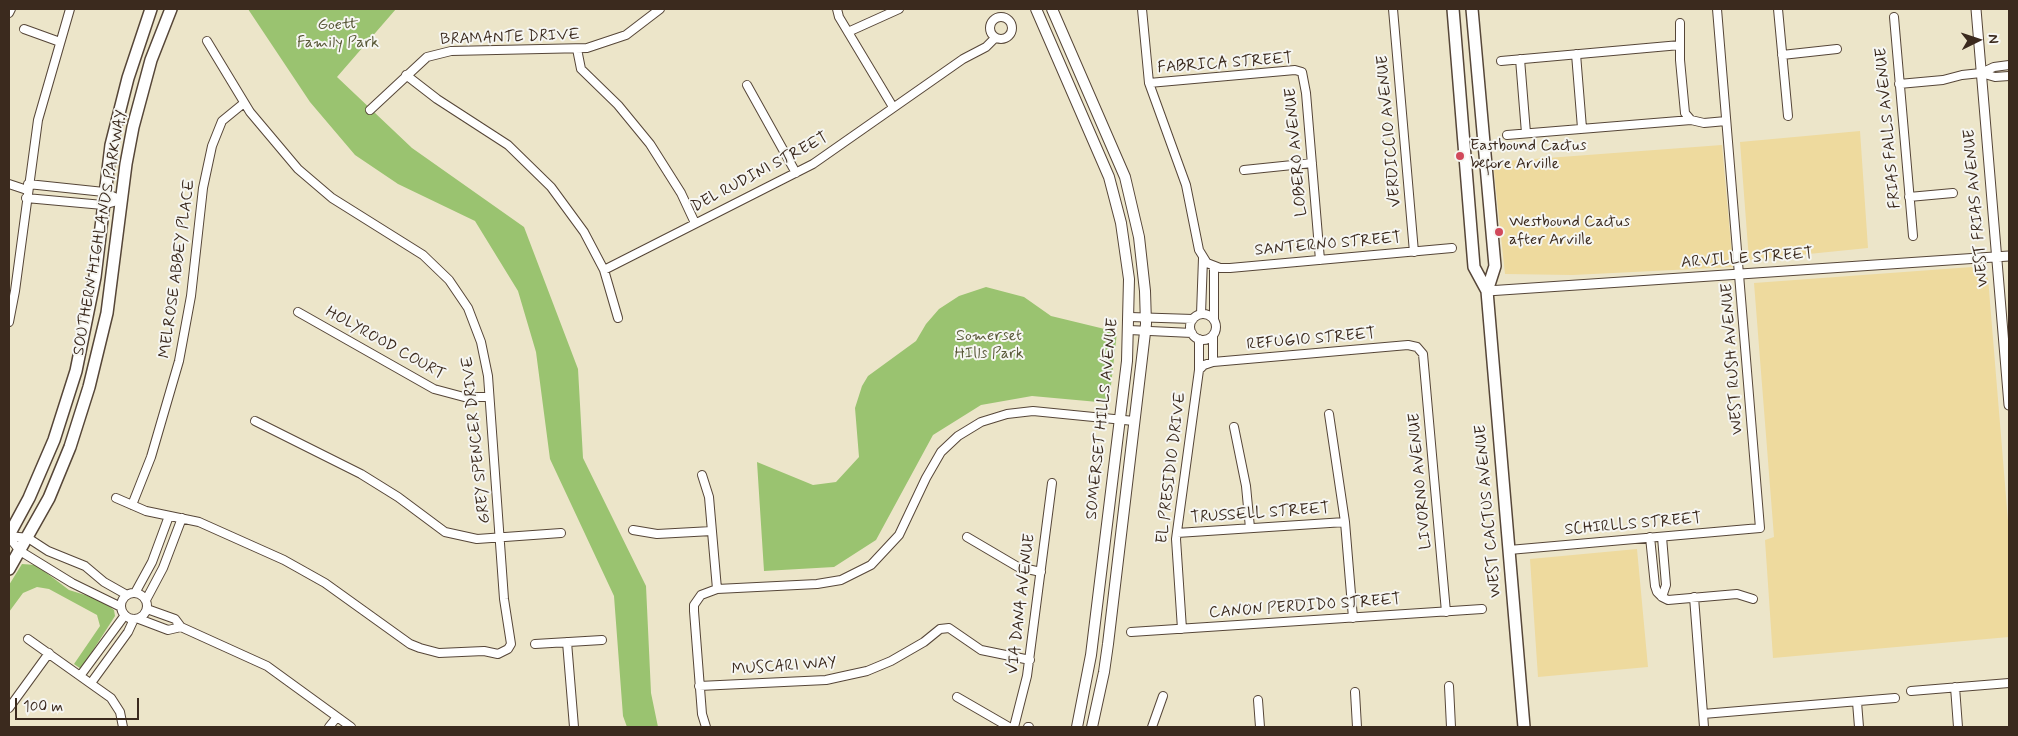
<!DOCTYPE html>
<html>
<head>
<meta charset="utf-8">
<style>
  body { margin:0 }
  #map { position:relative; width:2018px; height:736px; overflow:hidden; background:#ece5c9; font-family:Mynerve,sans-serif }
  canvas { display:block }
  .frame { position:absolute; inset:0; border:10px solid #3b2a1e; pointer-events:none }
  .north { position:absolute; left:1953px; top:15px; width:50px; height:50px; -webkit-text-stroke:4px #f6f6f2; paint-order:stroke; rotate:86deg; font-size:14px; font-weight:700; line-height:20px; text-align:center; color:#3b2a1e }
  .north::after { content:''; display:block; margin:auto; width:18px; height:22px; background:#3b2a1e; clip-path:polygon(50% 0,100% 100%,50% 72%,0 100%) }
  .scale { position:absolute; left:15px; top:698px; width:124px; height:22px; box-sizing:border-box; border:2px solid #3b2a1e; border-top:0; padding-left:6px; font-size:15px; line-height:18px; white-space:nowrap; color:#3b2a1e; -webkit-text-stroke:4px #f6f6f2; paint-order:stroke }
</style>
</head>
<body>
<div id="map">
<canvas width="2018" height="736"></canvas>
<div class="frame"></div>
<div class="north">N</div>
<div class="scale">100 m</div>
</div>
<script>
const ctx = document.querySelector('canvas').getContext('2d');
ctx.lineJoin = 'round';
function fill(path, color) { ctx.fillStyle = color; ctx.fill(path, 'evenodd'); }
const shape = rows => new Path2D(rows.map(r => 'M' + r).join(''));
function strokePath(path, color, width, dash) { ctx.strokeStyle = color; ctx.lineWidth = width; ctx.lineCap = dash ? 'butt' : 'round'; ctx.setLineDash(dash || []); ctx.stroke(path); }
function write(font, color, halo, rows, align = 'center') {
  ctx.font = font + ' Mynerve,sans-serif'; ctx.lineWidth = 4; ctx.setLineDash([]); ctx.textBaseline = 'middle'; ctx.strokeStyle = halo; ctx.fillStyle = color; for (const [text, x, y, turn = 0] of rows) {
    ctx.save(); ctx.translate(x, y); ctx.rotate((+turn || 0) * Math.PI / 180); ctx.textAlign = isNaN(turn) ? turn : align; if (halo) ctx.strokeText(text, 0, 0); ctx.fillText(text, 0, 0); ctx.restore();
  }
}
const green = shape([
  [248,9,396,9,337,77,412,148,524,227,578,369,583,458,646,586,651,693,658,727,627,727,623,716,614,596,550,459,536,352,518,291,475,221,398,184,355,155,310,102],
  [986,287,1024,297,1051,316,1117,332,1109,403,1032,396,981,405,933,435,876,540,834,567,764,571,757,462,813,485,836,482,859,457,855,408,862,386,868,376,916,341,926,324,939,309,959,296],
  [22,564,36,565,69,590,101,600,114,610,115,616,81,669,74,664,100,626,97,615,49,589,37,587,23,593,9,612,9,585]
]);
const sand = shape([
  [1860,131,1868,248,1749,260,1740,142],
  [1722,145,1733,267,1573,275,1505,274,1493,162],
  [1972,267,1988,278,2009,533,2009,637,1773,658,1765,540,1774,537,1754,283],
  [1637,549,1648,667,1538,677,1530,559]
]);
const minor = shape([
  [837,9,839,17,893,107],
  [1142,9,1149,83,1186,185,1199,250,1207,263,1220,268,1230,268,1452,248],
  [1393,9,1414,252],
  [1778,9,1788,116],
  [9,13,11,9],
  '990 28a11 11 0 1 1 22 0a11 11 0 1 1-22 0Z',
  [1894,17,1913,236],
  [1680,23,1680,60,1685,113,1691,120],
  [24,29,60,42],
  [848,32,899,9],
  [577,49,581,69,618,105,650,144,681,193,695,223],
  [1576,54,1582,128],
  [1782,55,1837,49],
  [1520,59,1526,133],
  [1501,61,1680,45],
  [1981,73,1995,77,2009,76],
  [406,75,437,99,508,145,551,187,584,232,604,270,618,318],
  [1149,83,1295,70,1302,72,1306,93,1320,260],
  [1899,84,1943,80,1962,75,1981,73,1994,67,2009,65],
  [747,85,796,173],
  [370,110,427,57,451,51,587,48,626,35,660,9],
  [1507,135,1691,120,1704,123,1726,121],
  [1244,170,1312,163],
  [9,184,27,190],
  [28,184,104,192,121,200],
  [1909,197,1953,193],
  [26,198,103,205,121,200],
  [604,270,813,164,963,59,986,47,995,38],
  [298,312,434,389,464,397,489,397],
  [1201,314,1203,258],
  '1190 327a13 13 0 1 1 26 0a13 13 0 1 1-26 0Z',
  [1130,317,1193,319],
  [1214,319,1214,266],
  [9,322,15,291,38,120,70,9],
  [1129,330,1192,333],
  [1213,362,1213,335],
  [1199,370,1199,339],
  [1329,414,1345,522,1353,618],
  [255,421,361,474,398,497,445,532,477,539,561,533],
  [1234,427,1246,486,1250,528],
  [702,475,709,497,717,589],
  [116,498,146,511,199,522,284,560,325,583,410,644,420,648,439,653,484,651,498,654,508,649,511,644,504,599,488,376,481,342,468,308,449,280,423,255,332,198,298,169,250,112,207,41],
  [132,505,151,457,179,361,191,296,203,188,212,146,222,121,244,103],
  [633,530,657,534,712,531],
  [1177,533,1345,522],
  [9,536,28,538,48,551,85,566,104,582,127,595],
  [9,537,20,551,72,583,121,607],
  [967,537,1018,567,1041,572],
  [1650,537,1655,586,1657,592,1662,597,1668,600,1737,594,1753,599],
  [1662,537,1666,585,1662,597],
  [1509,550,1760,528,1717,9],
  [135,593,152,562,169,516],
  '121 606a13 13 0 1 1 26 0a13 13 0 1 1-26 0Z',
  [1694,597,1704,727],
  [146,600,163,568,182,518],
  [139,619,168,630,181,627,175,619,147,609],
  [181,627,267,666,351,727],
  [1182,629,1176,539,1199,370,1204,365,1213,362,1408,345,1417,347,1423,354,1446,612],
  [1131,632,1482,609],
  [28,639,111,698,120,712,123,727],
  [567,642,574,727],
  [535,644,602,640],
  [80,676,125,615],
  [91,683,128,632,134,619],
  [699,686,826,680,844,676,867,671,891,661,924,642,940,629,949,628,981,650,1030,660],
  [1449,686,1451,727],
  [1955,687,1958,727],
  [1911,691,2009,683],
  [1355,692,1357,727],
  [957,697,1009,727],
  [1258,700,1260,727],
  [1857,702,1859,727],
  [9,708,49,653],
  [1703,714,1895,698],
  [329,727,337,717],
  [706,727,702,714,694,611,694,605,701,595,717,589,817,584,841,580,871,565,899,535,926,478,941,452,958,436,981,422,1007,414,1033,411,1134,421],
  [1014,727,1027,676,1052,483],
  [1028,727,1029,727],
  [1152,727,1163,696]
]);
const tertiary = shape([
  [1976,9,2009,405],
  [1487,291,2009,256]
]);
const secondary = shape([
  [1036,9,1109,177,1121,223,1129,279,1127,361,1091,655,1077,727],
  [1052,9,1125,177,1139,237,1145,291,1146,324,1142,358,1108,644,1104,672,1092,727]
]);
const primary = shape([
  [1453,9,1474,267,1487,291],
  [1472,9,1495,266,1487,291,1524,727],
  [9,535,29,498,54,440,76,371,95,277,111,145,128,78,151,9],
  [9,569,49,498,70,447,89,387,107,313,126,164,133,127,151,60,171,9]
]);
const markers = [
  [1460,156,5,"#d1495b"],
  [1499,232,5,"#d1495b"]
];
const parkNames = [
  ["Goett",338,26],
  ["Family Park",338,44],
  ["Somerset",989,337],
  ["HIlls Park",989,355]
];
const streetNames = [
  ["BRAMANTE DRIVE",510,38,-2],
  ["FABRICA STREET",1225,64,-4],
  ["FRIAS FALLS AVENUE",1889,128,-95],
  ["VERDICCIO AVENUE",1390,131,-95],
  ["LOBERO AVENUE",1297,152,-95],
  ["DEL RUDINI STREET",760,173,-28],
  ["WEST FRIAS AVENUE",1977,208,-95],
  ["SOUTHERN HIGHLANDS PARKWAY",101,233,-80],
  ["SANTERNO STREET",1328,245,-5],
  ["ARVILLE STREET",1747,259,-4],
  ["MELROSE ABBEY PLACE",178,269,-82],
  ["REFUGIO STREET",1311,340,-5],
  ["HOLYROOD COURT",385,344,29],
  ["WEST RUSH AVENUE",1733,359,-94],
  ["SOMERSET HILLS AVENUE",1103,419,-84],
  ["GREY SPENCER DRIVE",477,440,-96],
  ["EL PRESIDIO DRIVE",1172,468,-83],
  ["LIVORNO AVENUE",1421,481,-95],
  ["WEST CACTUS AVENUE",1489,511,-95],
  ["TRUSSELL STREET",1260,514,-4],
  ["SCHIRLLS STREET",1633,525,-5],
  ["VIA DANA AVENUE",1022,604,-83],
  ["CANON PERDIDO STREET",1305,607,-4],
  ["MUSCARI WAY",784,667,-4]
];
const poiNames = [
  ["Eastbound Cactus",1470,147],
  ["before Arville",1470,165],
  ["Westbound Cactus",1509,223],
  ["after Arville",1509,241]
];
fill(green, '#9ac370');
fill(sand, '#eeda9e');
strokePath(minor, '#564638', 10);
strokePath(tertiary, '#564638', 11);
strokePath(secondary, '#564638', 12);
strokePath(primary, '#564638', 14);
strokePath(minor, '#fff', 8);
strokePath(tertiary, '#fff', 9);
strokePath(secondary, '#fff', 10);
strokePath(primary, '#fff', 11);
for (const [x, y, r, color] of markers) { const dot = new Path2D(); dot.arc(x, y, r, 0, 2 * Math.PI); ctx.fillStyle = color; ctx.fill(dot); strokePath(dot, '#f6f6f2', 2); }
write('16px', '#585837', '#f6f6f2', parkNames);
write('16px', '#3b2a1e', '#f6f6f2', streetNames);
write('16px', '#3b2a1e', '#f6f6f2', poiNames, 'left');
</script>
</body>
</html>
